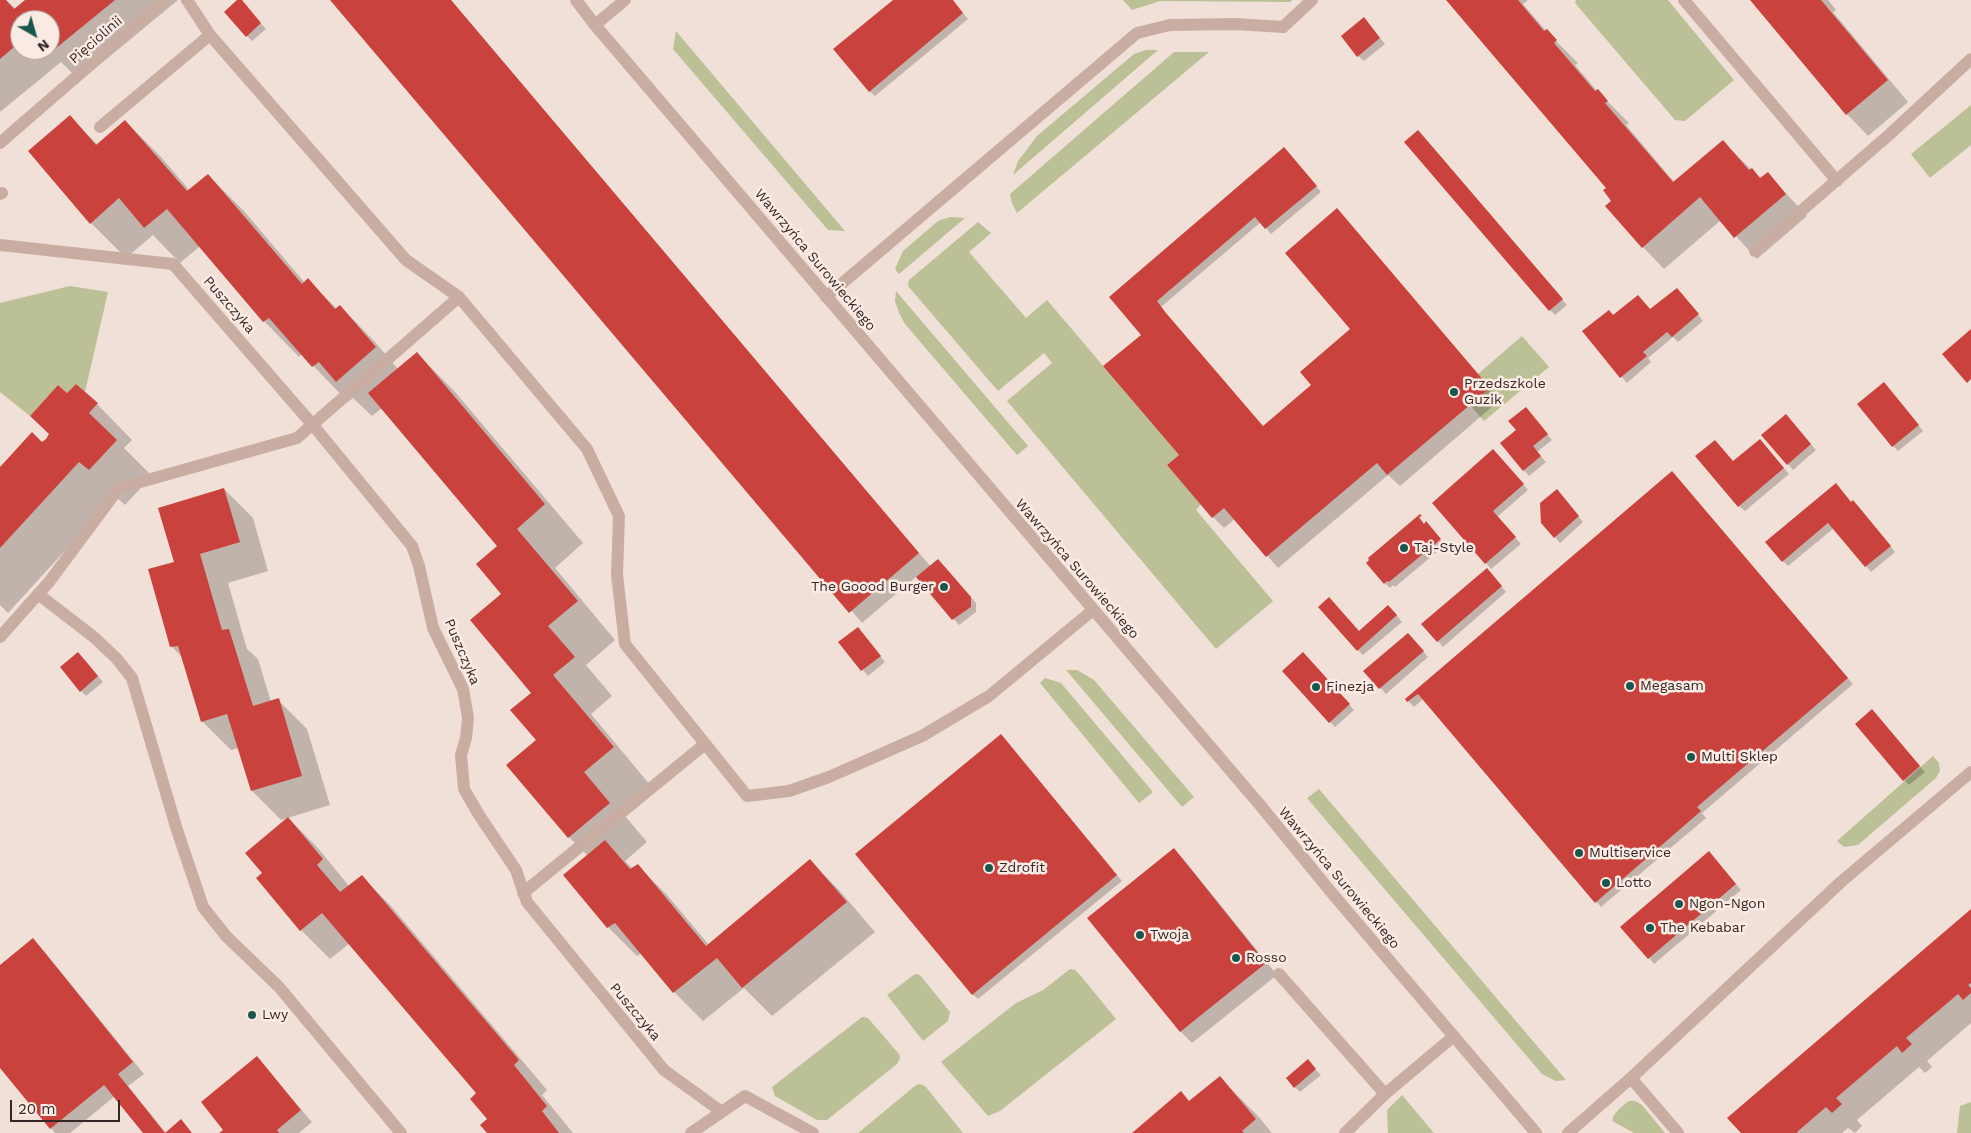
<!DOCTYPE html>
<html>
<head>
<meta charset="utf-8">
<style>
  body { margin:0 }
  #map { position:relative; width:1971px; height:1133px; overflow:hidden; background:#f1e0d7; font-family:"Work Sans",sans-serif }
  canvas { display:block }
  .north { position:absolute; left:10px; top:10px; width:50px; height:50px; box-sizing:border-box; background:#f9ebe3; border:1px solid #aa9d97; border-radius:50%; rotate:142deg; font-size:14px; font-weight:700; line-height:20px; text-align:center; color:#342725 }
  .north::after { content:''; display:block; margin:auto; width:18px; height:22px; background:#1a564e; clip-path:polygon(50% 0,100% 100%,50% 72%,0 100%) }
  .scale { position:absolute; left:10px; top:1100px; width:110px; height:22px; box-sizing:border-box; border:2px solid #342725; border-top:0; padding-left:6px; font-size:15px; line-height:18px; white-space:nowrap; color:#342725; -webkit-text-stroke:4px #f9ebe3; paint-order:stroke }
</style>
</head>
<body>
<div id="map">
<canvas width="1971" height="1133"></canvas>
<div class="north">N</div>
<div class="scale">20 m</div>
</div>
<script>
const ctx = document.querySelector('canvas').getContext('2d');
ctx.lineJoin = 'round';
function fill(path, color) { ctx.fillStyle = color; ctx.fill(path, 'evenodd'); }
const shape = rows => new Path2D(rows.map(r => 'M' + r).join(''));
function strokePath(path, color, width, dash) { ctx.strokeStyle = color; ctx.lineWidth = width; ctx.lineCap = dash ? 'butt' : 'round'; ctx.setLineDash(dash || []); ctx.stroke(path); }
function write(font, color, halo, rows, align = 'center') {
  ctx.font = font + ' "Work Sans",sans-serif'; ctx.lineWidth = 5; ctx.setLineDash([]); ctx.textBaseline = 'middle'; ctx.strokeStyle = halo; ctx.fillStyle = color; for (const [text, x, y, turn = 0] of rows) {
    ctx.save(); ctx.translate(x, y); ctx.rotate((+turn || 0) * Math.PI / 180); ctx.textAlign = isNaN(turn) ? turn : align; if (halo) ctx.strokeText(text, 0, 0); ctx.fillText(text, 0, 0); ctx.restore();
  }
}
const green = shape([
  [1123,0,1292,0,1290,2,1160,1,1132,10],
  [1576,0,1668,0,1734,80,1685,121,1675,120,1575,3],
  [676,31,845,231,828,230,673,49],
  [1146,50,1158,50,1013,175,1018,161,1037,136,1134,54],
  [1174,52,1209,52,1017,213,1012,203,1010,194],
  [1971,105,1971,145,1930,178,1911,154],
  [950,217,965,218,899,274,895,269,903,251,938,221],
  [978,222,991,233,969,252,1026,318,1047,300,1179,455,1167,465,1201,504,1196,510,1273,601,1216,649,1007,401,1052,363,1044,353,998,391,908,286,909,280],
  [70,286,108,292,85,392,76,384,67,393,58,385,30,416,0,392,0,303],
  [896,291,1028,446,1017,455,905,324,899,313,895,301],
  [1522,336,1549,367,1484,421,1470,405,1490,388,1478,374],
  [1066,670,1077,670,1094,680,1194,797,1182,807],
  [1045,678,1061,683,1153,792,1139,803,1040,683],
  [1933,756,1939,763,1940,771,1936,778,1858,845,1844,847,1837,841],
  [1319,789,1566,1080,1556,1081,1542,1074,1307,798],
  [1070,969,1075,970,1081,976,1116,1019,1000,1111,988,1116,941,1062,1016,1003,1043,990],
  [915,974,920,975,950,1012,948,1021,923,1041,887,995],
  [862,1017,868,1018,899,1054,900,1058,897,1064,827,1120,817,1120,775,1096,772,1087],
  [920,1084,925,1086,963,1133,858,1133,916,1085],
  [1402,1095,1434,1133,1388,1133,1387,1110],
  [1629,1101,1635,1101,1642,1105,1665,1133,1634,1133,1612,1121,1614,1115,1620,1108],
  [1971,1102,1971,1133,1957,1133,1960,1106]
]);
const shadow = shape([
  [0,0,6,0,16,9,27,0,178,0,80,81,61,62,0,112],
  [20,20,50,20,50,50,20,50],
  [239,0,266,29,252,41,247,36],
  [332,0,451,0,931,567,944,566,976,603,976,612,959,625,917,576,862,623],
  [895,0,952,0,968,19,875,96,869,91],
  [1448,0,1528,0,1523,4,1546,31,1578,63,1575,65,1597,91,1629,123,1626,125,1675,183,1723,142,1761,179,1768,174,1807,216,1757,259,1721,220,1664,269,1643,247,1613,201,1607,188],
  [1751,0,1828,0,1836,10,1833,12,1908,102,1868,136,1847,114],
  [1369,24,1385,44,1364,61,1358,56],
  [70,117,98,145,125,121,161,157,190,191,208,175,243,210,305,283,308,280,337,309,340,306,375,342,398,369,417,353,455,392,583,543,555,568,615,640,586,665,612,696,591,714,651,786,621,811,647,842,625,861,633,869,638,866,667,895,709,945,810,861,839,890,875,932,772,1016,744,988,703,1021,674,992,642,953,637,956,608,927,588,856,569,837,508,765,538,741,533,693,503,594,498,547,382,408,372,416,353,398,348,402,302,354,299,357,264,321,200,246,180,263,153,235,126,258,91,223],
  [1424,137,1567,305,1555,315,1550,310],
  [1289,154,1321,192,1271,234,1261,222,1161,307,1164,313,1263,427,1313,385,1352,329,1337,210,1500,400,1400,486,1388,475,1278,568,1235,519,1224,528,1213,517,1180,455,1142,335,1111,297],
  [1682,295,1703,321,1678,342,1673,337,1648,358,1651,362,1627,383,1583,332,1651,310],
  [1889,389,1923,431,1898,451,1893,446],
  [67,395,97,404,132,440,124,448,152,476,125,505,115,496,8,613,0,605,0,469,43,444,50,435],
  [1531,414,1552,440,1537,452,1546,462,1529,476,1502,444,1517,431],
  [1791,421,1816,450,1793,470,1788,464],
  [1765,446,1789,474,1745,511,1739,506,1733,463],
  [1499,456,1528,490,1497,517,1521,544,1491,569,1486,563],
  [1677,479,1853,684,1702,813,1706,818,1601,907,1423,699,1414,707,1407,700],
  [224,489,253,518,268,571,228,583,247,649,258,659,271,702,278,700,307,729,330,805,281,820,252,791,239,748,231,750,202,721,183,658,172,647,176,563],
  [1562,496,1583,522,1560,543,1555,537],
  [1852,503,1859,507,1895,552,1871,572,1834,528,1788,566,1783,561],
  [1425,525,1431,529,1445,545,1395,587,1393,585,1390,588,1385,583],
  [1492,575,1506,592,1443,647,1438,641],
  [1394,612,1402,622,1363,655,1358,650,1359,633],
  [863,634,885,662,868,676,840,642],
  [1413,640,1428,657,1386,694,1365,671],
  [84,659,103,682,86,696,81,691],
  [1309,660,1354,710,1335,727,1330,722],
  [1877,716,1925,772,1909,785,1904,780],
  [1006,741,1122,881,978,999,972,994],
  [288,818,317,847,349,886,362,877,391,906,547,1090,542,1095,573,1133,489,1133,488,1119,477,1093,350,943,330,959,301,930,264,873],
  [1174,850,1185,861,1277,975,1192,1043,1181,1032,1089,918],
  [1714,858,1741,890,1654,964,1649,958],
  [1971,911,1971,1023,1927,1061,1932,1067,1925,1073,1919,1067,1857,1120,1862,1126,1855,1133,1848,1128,1842,1133,1742,1133],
  [33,940,44,951,144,1074,128,1086,166,1133,145,1133,115,1096,70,1133,55,1133,0,1066,0,967],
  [257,1058,312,1122,299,1133,221,1133,224,1130],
  [1313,1067,1321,1075,1300,1092,1295,1087],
  [1220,1078,1258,1116,1272,1133,1133,1133,1190,1102]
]);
const building = shape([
  [0,0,6,0,14,9,25,0,115,0,50,53,48,50,50,50,50,20,20,20,20,42,0,59],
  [237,0,242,0,261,23,246,37,224,12],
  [330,0,451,0,919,553,849,613],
  [893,0,953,0,963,13,869,92,833,49],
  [1446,0,1518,0,1544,31,1547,29,1557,40,1554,43,1595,91,1598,89,1608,101,1605,103,1673,182,1723,140,1749,170,1752,168,1760,178,1768,172,1786,194,1734,238,1700,197,1642,248,1605,206,1611,201,1603,190,1606,188],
  [1750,0,1821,0,1888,80,1846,115],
  [1364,17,1380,38,1357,57,1341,36],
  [70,115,96,145,125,120,187,191,208,174,302,284,308,278,335,309,340,305,376,347,336,382,319,362,312,367,269,318,263,322,167,209,144,228,119,198,90,224,28,151],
  [1418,130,1563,299,1549,311,1404,142],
  [1284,147,1317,186,1265,229,1255,217,1157,301,1166,313,1263,426,1311,385,1300,372,1350,329,1285,253,1337,208,1490,388,1387,475,1377,463,1266,557,1224,508,1212,518,1167,465,1179,455,1103,366,1141,335,1109,297],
  [1677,288,1699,314,1672,337,1667,332,1643,352,1647,356,1620,378,1582,331,1609,310,1613,315,1638,295,1650,309],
  [1971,329,1971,379,1967,383,1942,354],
  [417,352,545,504,517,529,578,601,548,626,575,657,553,675,614,747,584,772,610,803,568,838,506,765,536,740,510,710,531,693,470,620,501,594,476,564,497,546,368,393],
  [1884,382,1919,425,1892,447,1857,404],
  [76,384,98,403,89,413,117,440,89,470,79,462,0,548,0,467,32,432,42,442,46,439,49,434,30,416,58,385,67,393],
  [1526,407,1548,434,1533,446,1541,456,1523,471,1500,443,1516,430,1508,421],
  [1786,414,1811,444,1787,465,1761,435],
  [1760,439,1784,468,1738,507,1695,456,1715,440,1733,461],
  [1493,449,1524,484,1493,511,1516,537,1485,564,1432,503],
  [1672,471,1848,678,1697,807,1701,811,1595,903,1418,694,1407,702,1405,699],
  [1836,483,1851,502,1853,500,1891,546,1865,567,1828,523,1782,562,1765,542],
  [224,488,240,542,200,554,222,630,229,629,253,706,279,698,302,776,251,791,227,714,201,722,178,646,170,647,148,569,174,562,158,508],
  [1557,489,1579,516,1554,538,1541,523,1540,503],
  [1420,514,1422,516,1419,517,1424,524,1426,521,1441,539,1389,582,1387,581,1384,584,1366,563,1369,560,1368,558],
  [938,559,971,597,971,607,952,620,916,577],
  [1487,568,1502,586,1437,642,1421,624],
  [1329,597,1359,631,1388,605,1397,615,1357,651,1318,607],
  [858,627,881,656,861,671,838,642],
  [1408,633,1424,651,1379,689,1363,671],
  [78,652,98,676,80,692,60,667],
  [1303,652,1350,704,1329,723,1282,671],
  [1872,709,1920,766,1903,781,1855,724],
  [1001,734,1117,875,972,995,855,854],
  [288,817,323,859,317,865,340,892,362,875,519,1060,514,1065,547,1106,542,1111,559,1133,487,1133,480,1125,487,1119,470,1099,476,1093,322,913,300,931,256,878,262,873,245,853],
  [605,840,630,869,638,864,706,946,810,859,847,902,742,988,717,958,673,993,615,923,607,928,563,875],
  [1174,848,1266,963,1180,1032,1087,918],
  [1709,851,1736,884,1648,959,1620,927],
  [1971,909,1971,983,1968,985,1971,988,1971,993,1963,1000,1958,994,1906,1038,1912,1044,1902,1053,1897,1046,1836,1098,1842,1104,1832,1113,1826,1107,1797,1132,1798,1133,1741,1133,1727,1118],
  [33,938,133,1062,118,1074,165,1133,181,1119,192,1133,143,1133,104,1085,50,1129,0,1068,0,965],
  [257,1056,301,1110,277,1130,279,1133,219,1133,223,1130,201,1102],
  [1308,1059,1316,1069,1294,1088,1286,1078],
  [1220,1076,1256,1119,1242,1131,1244,1133,1132,1133,1181,1091,1189,1101]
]);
const service = shape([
  [826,297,1137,33,1170,25,1235,24,1283,27],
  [1631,1078,1678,1133]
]);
const pedestrian = shape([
  [0,143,165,0],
  [523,893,705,744],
  [664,1070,722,1112],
  [691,1133,745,1096,813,1133]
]);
const minor = shape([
  [187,0,210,35,406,260,459,297,587,449,619,516,617,575,625,644,747,796,789,791,829,777,922,736,989,696,1093,610],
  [1684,0,1837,181],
  [595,25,625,0],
  [1283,27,1312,0],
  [100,127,210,35],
  [0,194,2,193],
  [0,245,173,264,312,424,412,546,419,566,433,628,463,689,466,706,468,718,466,738,461,755,464,789,479,815,516,870,527,902,664,1070],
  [1755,251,1890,134,1971,59],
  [38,594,95,638,117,659,132,678,177,830,203,907,226,936,279,987,401,1133],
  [0,637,49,582,119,488,297,438,459,297],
  [1279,974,1385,1094],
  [1345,1133,1385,1094,1454,1036],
  [1568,1133,1631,1078,1842,881,1971,772]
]);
const tertiary = shape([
  [576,0,595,25,1260,805,1331,892,1536,1133]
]);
const markers = [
  [1454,392,5,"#1a564e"],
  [1404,548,5,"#1a564e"],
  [944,587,5,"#1a564e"],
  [1630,686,5,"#1a564e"],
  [1316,687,5,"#1a564e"],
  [1691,757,5,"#1a564e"],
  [1579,853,5,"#1a564e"],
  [989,868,5,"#1a564e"],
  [1606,883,5,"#1a564e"],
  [1679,904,5,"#1a564e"],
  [1650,928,5,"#1a564e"],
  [1140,935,5,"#1a564e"],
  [1236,958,5,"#1a564e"],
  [252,1015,5,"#1a564e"]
];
const streetNames = [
  ["Pięciolinii",96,40,-41],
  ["Wawrzyńca Surowieckiego",815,260,50],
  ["Puszczyka",229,305,49],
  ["Wawrzyńca Surowieckiego",1077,569,49],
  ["Puszczyka",462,652,67],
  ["Wawrzyńca Surowieckiego",1339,878,50],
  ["Puszczyka",635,1012,50]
];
const poiNames = [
  ["Przedszkole",1464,384],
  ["Guzik",1464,400],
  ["Taj-Style",1414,548],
  ["The Goood Burger",934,587,"right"],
  ["Megasam",1640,686],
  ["Finezja",1326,687],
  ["Multi Sklep",1701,757],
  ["Multiservice",1589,853],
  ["Zdrofit",999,868],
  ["Lotto",1616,883],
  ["Ngon-Ngon",1689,904],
  ["The Kebabar",1660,928],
  ["Twoja",1150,935],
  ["Rosso",1246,958],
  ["Lwy",262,1015]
];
fill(green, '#bbc097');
fill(shadow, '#0003');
fill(building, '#c9423d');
strokePath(service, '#c9ada3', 12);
strokePath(pedestrian, '#c9ada3', 12);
strokePath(minor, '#c9ada3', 12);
strokePath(tertiary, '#c9ada3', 12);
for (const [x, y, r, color] of markers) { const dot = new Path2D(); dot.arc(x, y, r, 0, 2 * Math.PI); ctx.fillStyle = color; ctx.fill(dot); strokePath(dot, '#f9ebe3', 2); }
write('14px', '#342725', '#f9ebe3', streetNames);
write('14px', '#342725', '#f9ebe3', poiNames, 'left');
</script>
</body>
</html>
